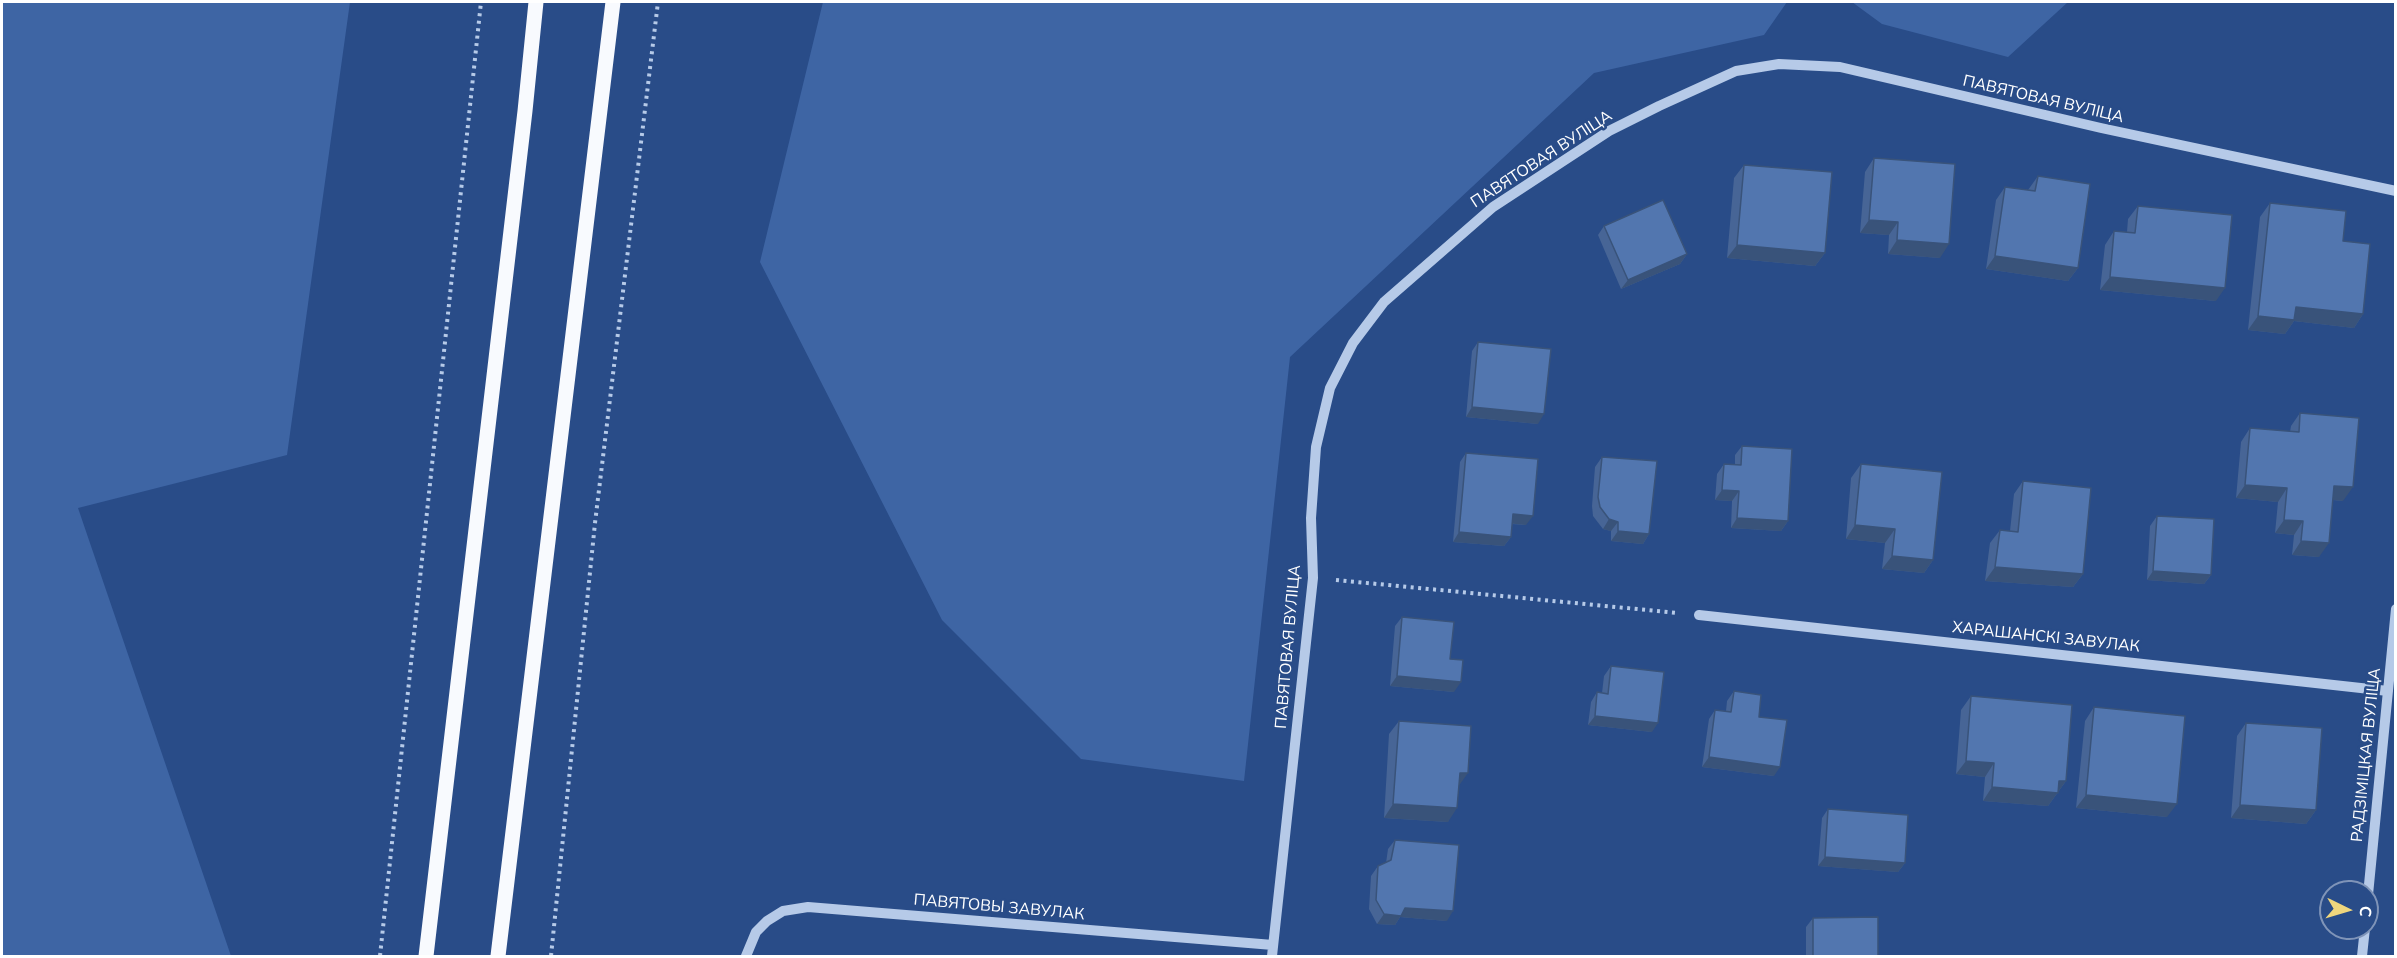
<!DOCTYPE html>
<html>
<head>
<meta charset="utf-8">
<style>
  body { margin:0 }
  #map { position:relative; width:2397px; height:958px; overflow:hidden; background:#294c88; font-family:"Nunito Sans",sans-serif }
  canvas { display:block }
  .frame { position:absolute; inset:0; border:3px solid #fff; pointer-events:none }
  .north { position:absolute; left:2319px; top:880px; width:60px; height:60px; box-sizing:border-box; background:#294c88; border:2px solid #7f94b8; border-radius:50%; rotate:95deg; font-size:16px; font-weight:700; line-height:24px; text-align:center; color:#fff }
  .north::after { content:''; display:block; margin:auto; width:21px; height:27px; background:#efd67d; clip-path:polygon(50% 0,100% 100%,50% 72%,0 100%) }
</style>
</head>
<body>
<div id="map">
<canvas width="2397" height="958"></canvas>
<div class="frame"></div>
<div class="north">С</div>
</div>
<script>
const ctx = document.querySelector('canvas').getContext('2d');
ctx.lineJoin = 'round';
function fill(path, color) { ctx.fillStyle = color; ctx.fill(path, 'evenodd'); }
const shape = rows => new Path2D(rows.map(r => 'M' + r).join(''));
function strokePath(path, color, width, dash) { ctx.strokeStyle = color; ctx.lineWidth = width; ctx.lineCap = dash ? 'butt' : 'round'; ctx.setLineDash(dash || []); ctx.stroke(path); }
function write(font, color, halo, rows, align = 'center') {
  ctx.font = font + ' "Nunito Sans",sans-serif'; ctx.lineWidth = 5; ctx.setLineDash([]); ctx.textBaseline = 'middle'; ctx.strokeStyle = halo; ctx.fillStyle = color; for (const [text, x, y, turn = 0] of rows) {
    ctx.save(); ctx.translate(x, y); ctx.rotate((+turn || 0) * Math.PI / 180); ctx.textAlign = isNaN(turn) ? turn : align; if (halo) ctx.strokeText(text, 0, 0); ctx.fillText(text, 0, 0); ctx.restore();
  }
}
const green = shape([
  [2,2,350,2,287,455,78,508,231,956,2,956],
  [823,2,1787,2,1764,35,1594,73,1290,357,1244,781,1081,759,942,620,760,262],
  [1852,2,2068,2,2008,57,1882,24]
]);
const path = shape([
  [1336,580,1678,613],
  [380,956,481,2],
  [551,956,595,523,658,2]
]);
const minor = shape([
  [1699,615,2388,691],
  [2367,905,2396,609],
  [746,956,756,932,767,921,783,911,808,907,1273,945],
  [1272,956,1313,578,1311,518,1316,447,1330,388,1353,343,1384,302,1493,207,1609,131,1659,106,1736,71,1779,64,1840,67,2101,128,2396,191],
  [2362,956,2365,928]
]);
const major = shape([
  [426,956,525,111,536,2],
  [498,956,613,2]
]);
const wall = shape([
  [1874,158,1940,258,1888,254,1889,235,1860,233,1865,172],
  [1744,165,1825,253,1815,266,1727,258,1734,178],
  [2038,176,2078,268,2068,281,1986,269,1996,200,2005,187,2028,190],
  [2270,203,2343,241,2363,314,2354,328,2294,321,2285,334,2248,330,2260,217],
  [2138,206,2216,301,2100,290,2105,245,2114,231,2127,232,2128,219],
  [1604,226,1687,254,1680,264,1621,289,1598,235],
  [1478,342,1538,424,1466,417,1472,351],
  [2300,413,2343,501,2333,500,2319,557,2292,555,2294,535,2275,533,2278,502,2236,498,2241,442,2250,428,2290,432,2291,426],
  [1742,446,1788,521,1781,531,1731,528,1732,501,1715,500,1717,474,1724,464,1735,465,1735,455],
  [1466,453,1526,525,1512,524,1511,537,1504,546,1453,542,1460,462],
  [1602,457,1649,534,1643,544,1611,541,1611,531,1603,529,1593,516,1592,506,1595,467],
  [1861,464,1933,560,1924,573,1882,569,1885,543,1846,539,1851,478],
  [2023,481,2083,574,2073,587,1985,581,1990,543,2000,530,2010,531,2014,494],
  [2157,516,2211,575,2204,584,2147,580,2150,526],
  [1402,617,1450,659,1454,692,1390,686,1395,626],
  [1611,666,1652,732,1588,725,1591,702,1597,692,1602,693,1604,676],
  [1734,691,1759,717,1774,776,1702,767,1709,719,1715,710,1726,711,1727,701],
  [1971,696,2066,781,2048,806,1983,801,1985,777,1956,774,1961,710],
  [2094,707,2167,817,2076,808,2085,721],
  [1399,721,1459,786,1448,822,1384,818,1389,734],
  [2246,723,2316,810,2306,824,2231,818,2237,736],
  [1828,809,1905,863,1898,872,1818,866,1822,818],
  [1395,840,1447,921,1400,917,1395,925,1377,924,1369,909,1371,876,1378,866,1386,863,1388,849],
  [1813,918,1878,957,1806,957,1806,927]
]);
const shadedWall = shape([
  [1869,220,1898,222,1889,235,1860,233],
  [1897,240,1949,244,1940,258,1888,254],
  [1737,245,1825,253,1815,266,1727,258],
  [1687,254,1680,264,1621,289,1628,280],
  [1995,256,2078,268,2068,281,1986,269],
  [2110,277,2225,288,2216,301,2100,290],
  [2296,307,2363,314,2354,328,2294,321,2285,334,2248,330,2258,316],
  [1472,407,1544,414,1538,424,1466,417],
  [2245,485,2287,488,2278,502,2236,498],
  [2334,486,2353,487,2343,501,2325,499],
  [1722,490,1739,491,1732,501,1715,500],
  [1513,514,1533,516,1526,525,1506,523],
  [1737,518,1788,521,1781,531,1731,528],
  [1609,519,1618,522,1611,531,1603,529],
  [2284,520,2303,521,2294,535,2275,533],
  [1855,525,1895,529,1885,543,1846,539],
  [1618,531,1649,534,1643,544,1611,541],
  [1459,532,1511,537,1504,546,1453,542],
  [2301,541,2329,543,2319,557,2292,555],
  [1892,556,1933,560,1924,573,1882,569],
  [1995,567,2083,574,2073,587,1985,581],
  [2153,571,2211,575,2204,584,2147,580],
  [1397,676,1461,682,1454,692,1390,686],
  [1595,716,1658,723,1652,732,1588,725],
  [1709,757,1780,767,1774,776,1702,767],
  [1966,761,1994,763,1985,777,1956,774],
  [1460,773,1468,773,1458,787],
  [2059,781,2066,781,2048,806,1983,801,1992,787],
  [2086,795,2177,804,2167,817,2076,808],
  [1393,804,1457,808,1448,822,1384,818],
  [2240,805,2316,810,2306,824,2231,818],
  [1825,857,1905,863,1898,872,1818,866],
  [1405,908,1453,911,1447,921,1400,917,1395,925,1377,924,1384,914]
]);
const building = shape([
  [1874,158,1955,164,1949,244,1897,240,1898,222,1869,220,1874,158],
  [1744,165,1832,172,1825,253,1737,245,1744,165],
  [2038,176,2090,184,2078,268,1995,256,2005,187,2035,191,2038,176],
  [1663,200,1687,254,1628,280,1604,226,1663,200],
  [2270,203,2346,211,2343,241,2370,244,2363,314,2296,307,2294,320,2258,316,2270,203],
  [2138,206,2232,215,2225,288,2110,277,2114,231,2135,233,2138,206],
  [1478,342,1551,349,1544,414,1472,407,1478,342],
  [2300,413,2359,418,2353,487,2334,486,2329,543,2301,541,2303,521,2284,520,2287,488,2245,485,2250,428,2299,432,2300,413],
  [1742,446,1792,449,1788,521,1737,518,1739,491,1722,490,1724,464,1741,465,1742,446],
  [1466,453,1538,459,1533,516,1513,514,1511,537,1459,532,1466,453],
  [1602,457,1657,461,1649,534,1618,531,1618,522,1609,519,1600,507,1598,497,1602,457],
  [1861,464,1942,472,1933,560,1892,556,1895,529,1855,525,1861,464],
  [2023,481,2091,488,2083,574,1995,567,2000,530,2018,532,2023,481],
  [2157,516,2214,519,2211,575,2153,571,2157,516],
  [1402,617,1454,622,1450,659,1463,660,1461,682,1397,676,1402,617],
  [1611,666,1664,672,1658,723,1595,716,1597,692,1608,694,1611,666],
  [1734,691,1761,695,1759,717,1787,720,1780,767,1709,757,1715,710,1731,712,1734,691],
  [1971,696,2072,705,2066,781,2059,781,2058,793,1992,787,1994,763,1966,761,1971,696],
  [2094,707,2185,716,2177,804,2086,795,2094,707],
  [1399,721,1471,726,1468,773,1460,773,1457,808,1393,804,1399,721],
  [2246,723,2322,728,2316,810,2240,805,2246,723],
  [1828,809,1908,815,1905,863,1825,857,1828,809],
  [1395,840,1459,845,1453,911,1405,908,1401,916,1384,914,1376,900,1378,866,1391,860,1395,840],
  [1878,917,1878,957,1813,957,1813,918,1878,917]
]);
const streetNames = [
  ["ПАВЯТОВАЯ ВУЛІЦА",2043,100,13],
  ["ПАВЯТОВАЯ ВУЛІЦА",1542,160,-33],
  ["ХАРАШАНСКІ ЗАВУЛАК",2046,638,6],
  ["ПАВЯТОВАЯ ВУЛІЦА",1289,647,-85],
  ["РАДЗІМІЦКАЯ ВУЛІЦА",2367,755,-84],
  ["ПАВЯТОВЫ ЗАВУЛАК",999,908,5]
];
fill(green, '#3e65a4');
strokePath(path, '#b6cae8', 4, [3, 4.5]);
strokePath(minor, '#b6cae8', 10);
strokePath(major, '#f8fafe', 15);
fill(wall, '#476596');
fill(shadedWall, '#39537a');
fill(building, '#5276af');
strokePath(building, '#39537a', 1.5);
write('16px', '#fff', '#294c88', streetNames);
</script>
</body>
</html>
